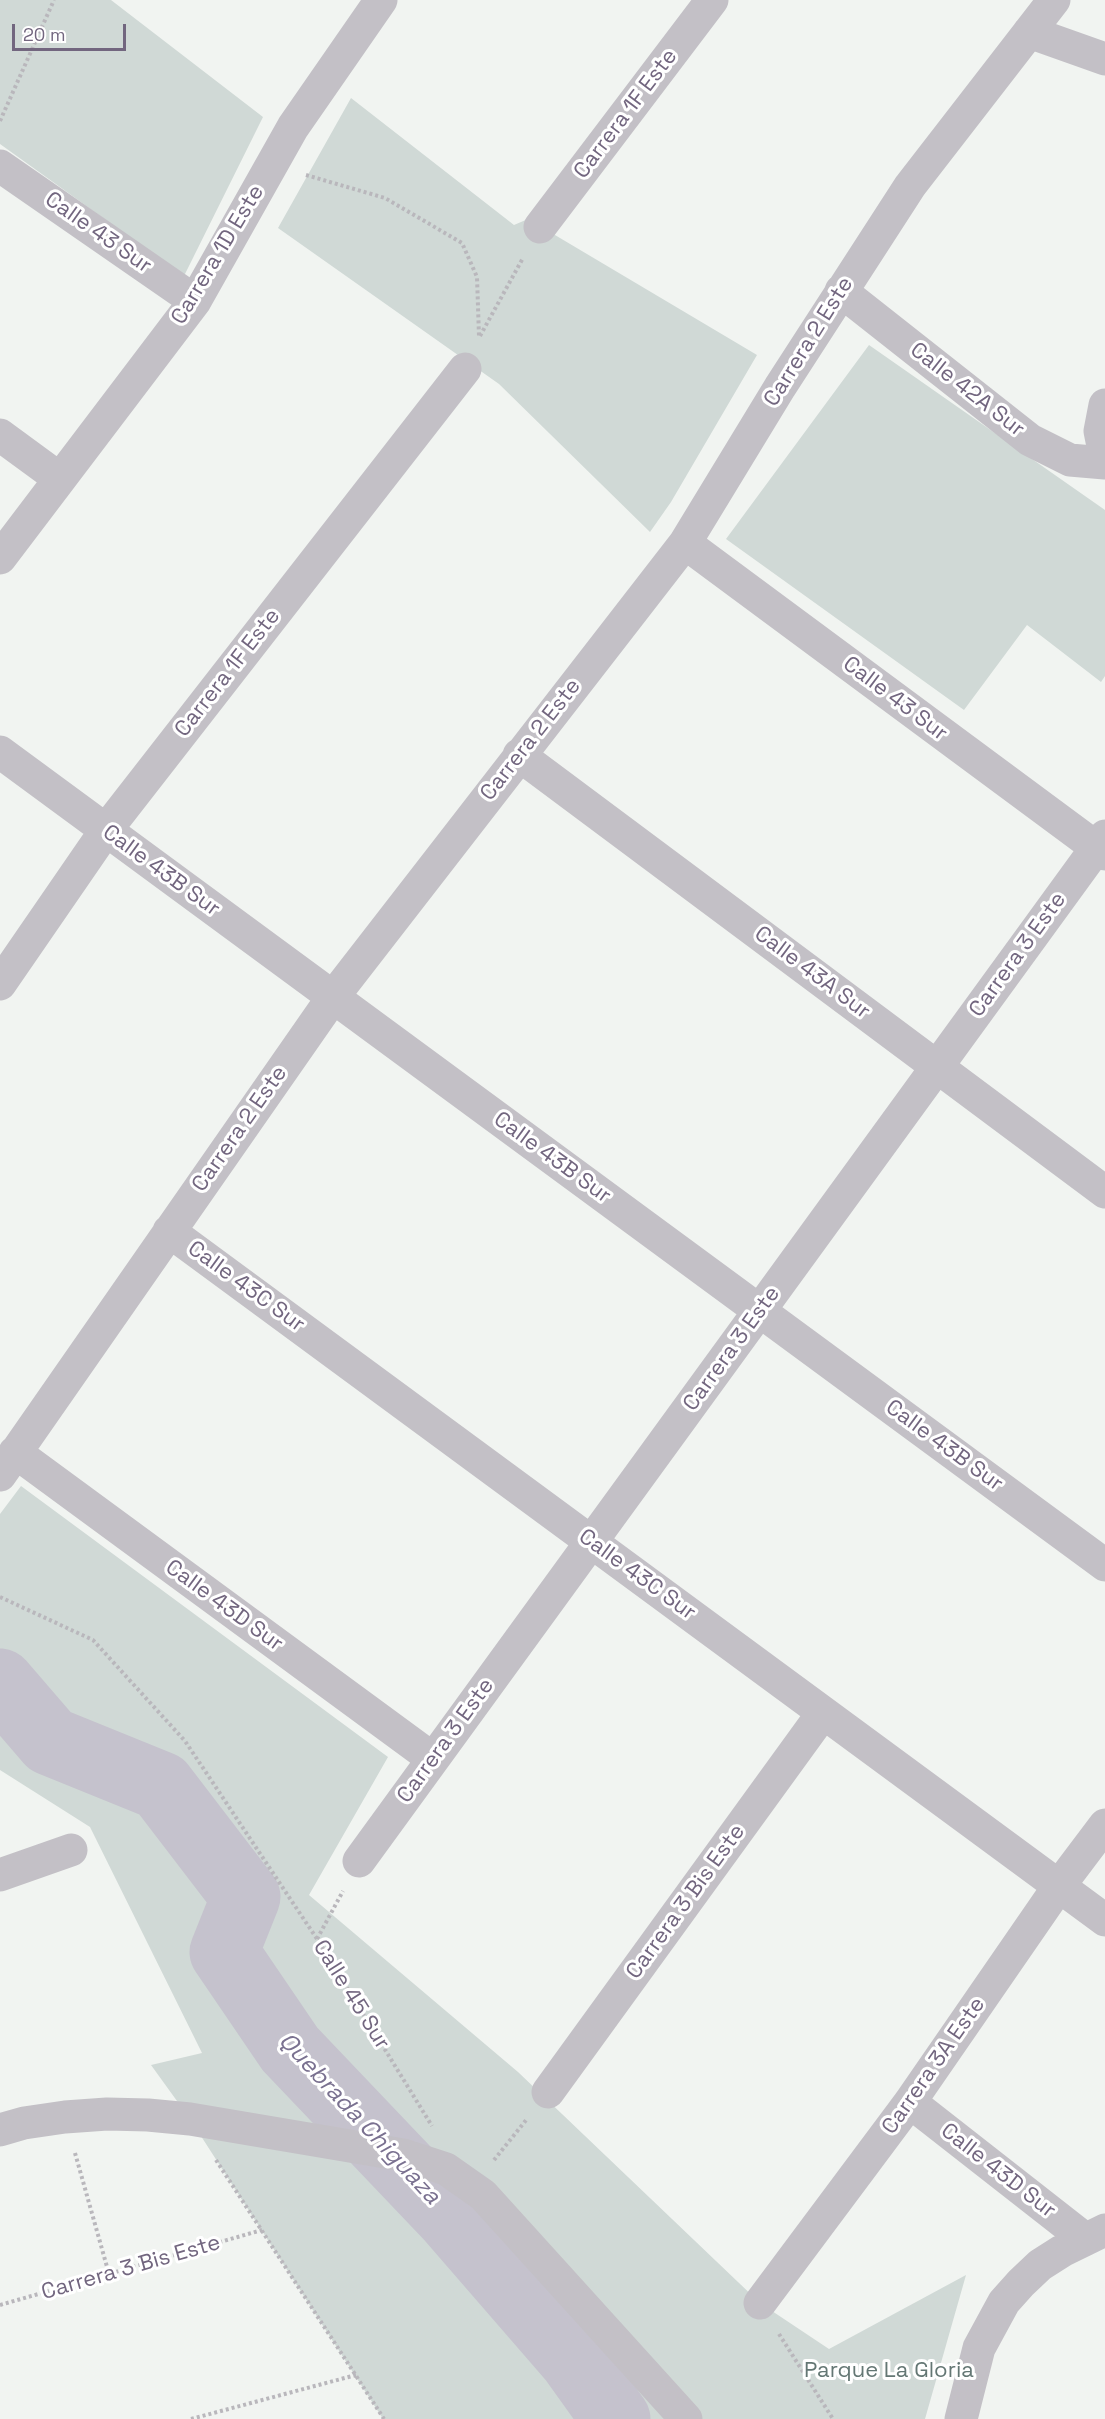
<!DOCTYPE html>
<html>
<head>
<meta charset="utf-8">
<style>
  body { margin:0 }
  #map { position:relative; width:1105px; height:2419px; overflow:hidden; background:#f1f4f1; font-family:"Space Grotesk",sans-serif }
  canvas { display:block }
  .scale { position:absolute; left:12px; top:24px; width:114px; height:27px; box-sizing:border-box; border:3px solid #72667f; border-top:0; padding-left:8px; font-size:18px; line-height:21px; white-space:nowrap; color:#72667f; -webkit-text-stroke:4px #fff; paint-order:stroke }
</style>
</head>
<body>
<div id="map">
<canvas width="1105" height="2419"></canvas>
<div class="scale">20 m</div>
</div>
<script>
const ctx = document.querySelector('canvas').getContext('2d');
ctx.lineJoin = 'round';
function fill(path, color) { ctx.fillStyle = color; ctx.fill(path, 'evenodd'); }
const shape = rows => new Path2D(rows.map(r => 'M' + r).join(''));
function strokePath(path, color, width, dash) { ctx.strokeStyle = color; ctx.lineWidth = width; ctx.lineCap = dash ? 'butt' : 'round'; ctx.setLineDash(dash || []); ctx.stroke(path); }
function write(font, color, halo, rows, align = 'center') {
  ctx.font = font + ' "Space Grotesk",sans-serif'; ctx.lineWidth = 6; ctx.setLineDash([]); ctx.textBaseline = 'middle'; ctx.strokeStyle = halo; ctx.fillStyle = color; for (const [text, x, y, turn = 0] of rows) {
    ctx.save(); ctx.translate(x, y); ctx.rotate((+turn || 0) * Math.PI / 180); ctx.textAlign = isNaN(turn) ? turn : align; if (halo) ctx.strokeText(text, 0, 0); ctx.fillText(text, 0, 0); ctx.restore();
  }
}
const green = shape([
  [0,0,111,0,263,117,184,276,0,144],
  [351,98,514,225,528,219,757,355,671,502,650,532,499,384,278,228],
  [869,345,1105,510,1105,676,1101,682,1027,625,964,710,726,539],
  [21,1486,388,1757,309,1895,518,2072,760,2303,829,2349,966,2275,925,2419,383,2419,190,2119,151,2065,202,2053,90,1827,0,1770,0,1514]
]);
const river = shape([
  [0,1683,50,1741,161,1786,246,1897,224,1952,290,2049,449,2216,573,2359,616,2419]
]);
const path = shape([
  [0,121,54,0],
  [306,175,385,198,462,243,477,277,479,336],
  [480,336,523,258],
  [0,1597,93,1640,185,1741,317,1939,432,2126],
  [317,1939,343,1891],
  [75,2153,109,2274],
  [216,2160,384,2419],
  [494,2160,527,2119],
  [0,2305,262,2230],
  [779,2334,833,2419],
  [191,2419,356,2375]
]);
const minor = shape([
  [1029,32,1105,59],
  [0,166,195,301],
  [540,227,712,0],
  [841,291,1030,440,1070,460,1105,463],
  [1105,405,1100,431,1105,456],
  [0,435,60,479],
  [685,543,1105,854],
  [0,558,195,301,293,127,381,0],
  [0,752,1105,1565],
  [519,755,1105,1192],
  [0,984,106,830,465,369],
  [169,1231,1105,1920],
  [15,1452,433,1759],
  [0,1475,333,997,685,543,780,387,910,186,1054,0],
  [359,1861,1105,836],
  [0,1875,71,1850],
  [548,2092,823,1713],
  [910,2102,1085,2239],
  [0,2130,24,2123,65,2117,107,2114,148,2115,190,2119,403,2155,446,2169,483,2195,686,2419],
  [760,2303,910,2102,1059,1886,1105,1825],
  [961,2419,979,2348,1004,2302,1021,2283,1040,2265,1062,2251,1105,2230]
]);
const streetNames = [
  ["Carrera 1F Este",626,114,-53],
  ["Calle 43 Sur",98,233,35],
  ["Carrera 1D Este",218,255,-59],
  ["Carrera 2 Este",809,342,-58],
  ["Calle 42A Sur",967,390,38],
  ["Carrera 1F Este",228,673,-52],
  ["Calle 43 Sur",895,699,37],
  ["Carrera 2 Este",531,740,-52],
  ["Calle 43B Sur",161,871,36],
  ["Carrera 3 Este",1018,955,-54],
  ["Calle 43A Sur",812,973,37],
  ["Carrera 2 Este",240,1129,-55],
  ["Calle 43B Sur",552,1158,36],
  ["Calle 43C Sur",246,1287,36],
  ["Carrera 3 Este",732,1349,-54],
  ["Calle 43B Sur",944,1446,36],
  ["Calle 43C Sur",637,1575,36],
  ["Calle 43D Sur",224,1606,36],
  ["Carrera 3 Este",446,1741,-54],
  ["Carrera 3 Bis Este",686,1902,-54],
  ["Calle 45 Sur",351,1995,58],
  ["Carrera 3A Este",934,2066,-55],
  ["Calle 43D Sur",998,2171,38],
  ["Carrera 3 Bis Este",131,2268,-16]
];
const parkNames = [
  ["Parque La Gloria",889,2371]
];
const waterNames = [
  ["Quebrada Chiguaza",359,2119,47]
];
fill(green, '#d0d9d6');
strokePath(river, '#c5c2cd', 69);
strokePath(path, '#b9b7bc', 4, [3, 3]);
strokePath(minor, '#c3c0c6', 33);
write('22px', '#72667f', '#fff', streetNames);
write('22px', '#647774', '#fff', parkNames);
write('italic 24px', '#7a7190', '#fff', waterNames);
</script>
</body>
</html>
